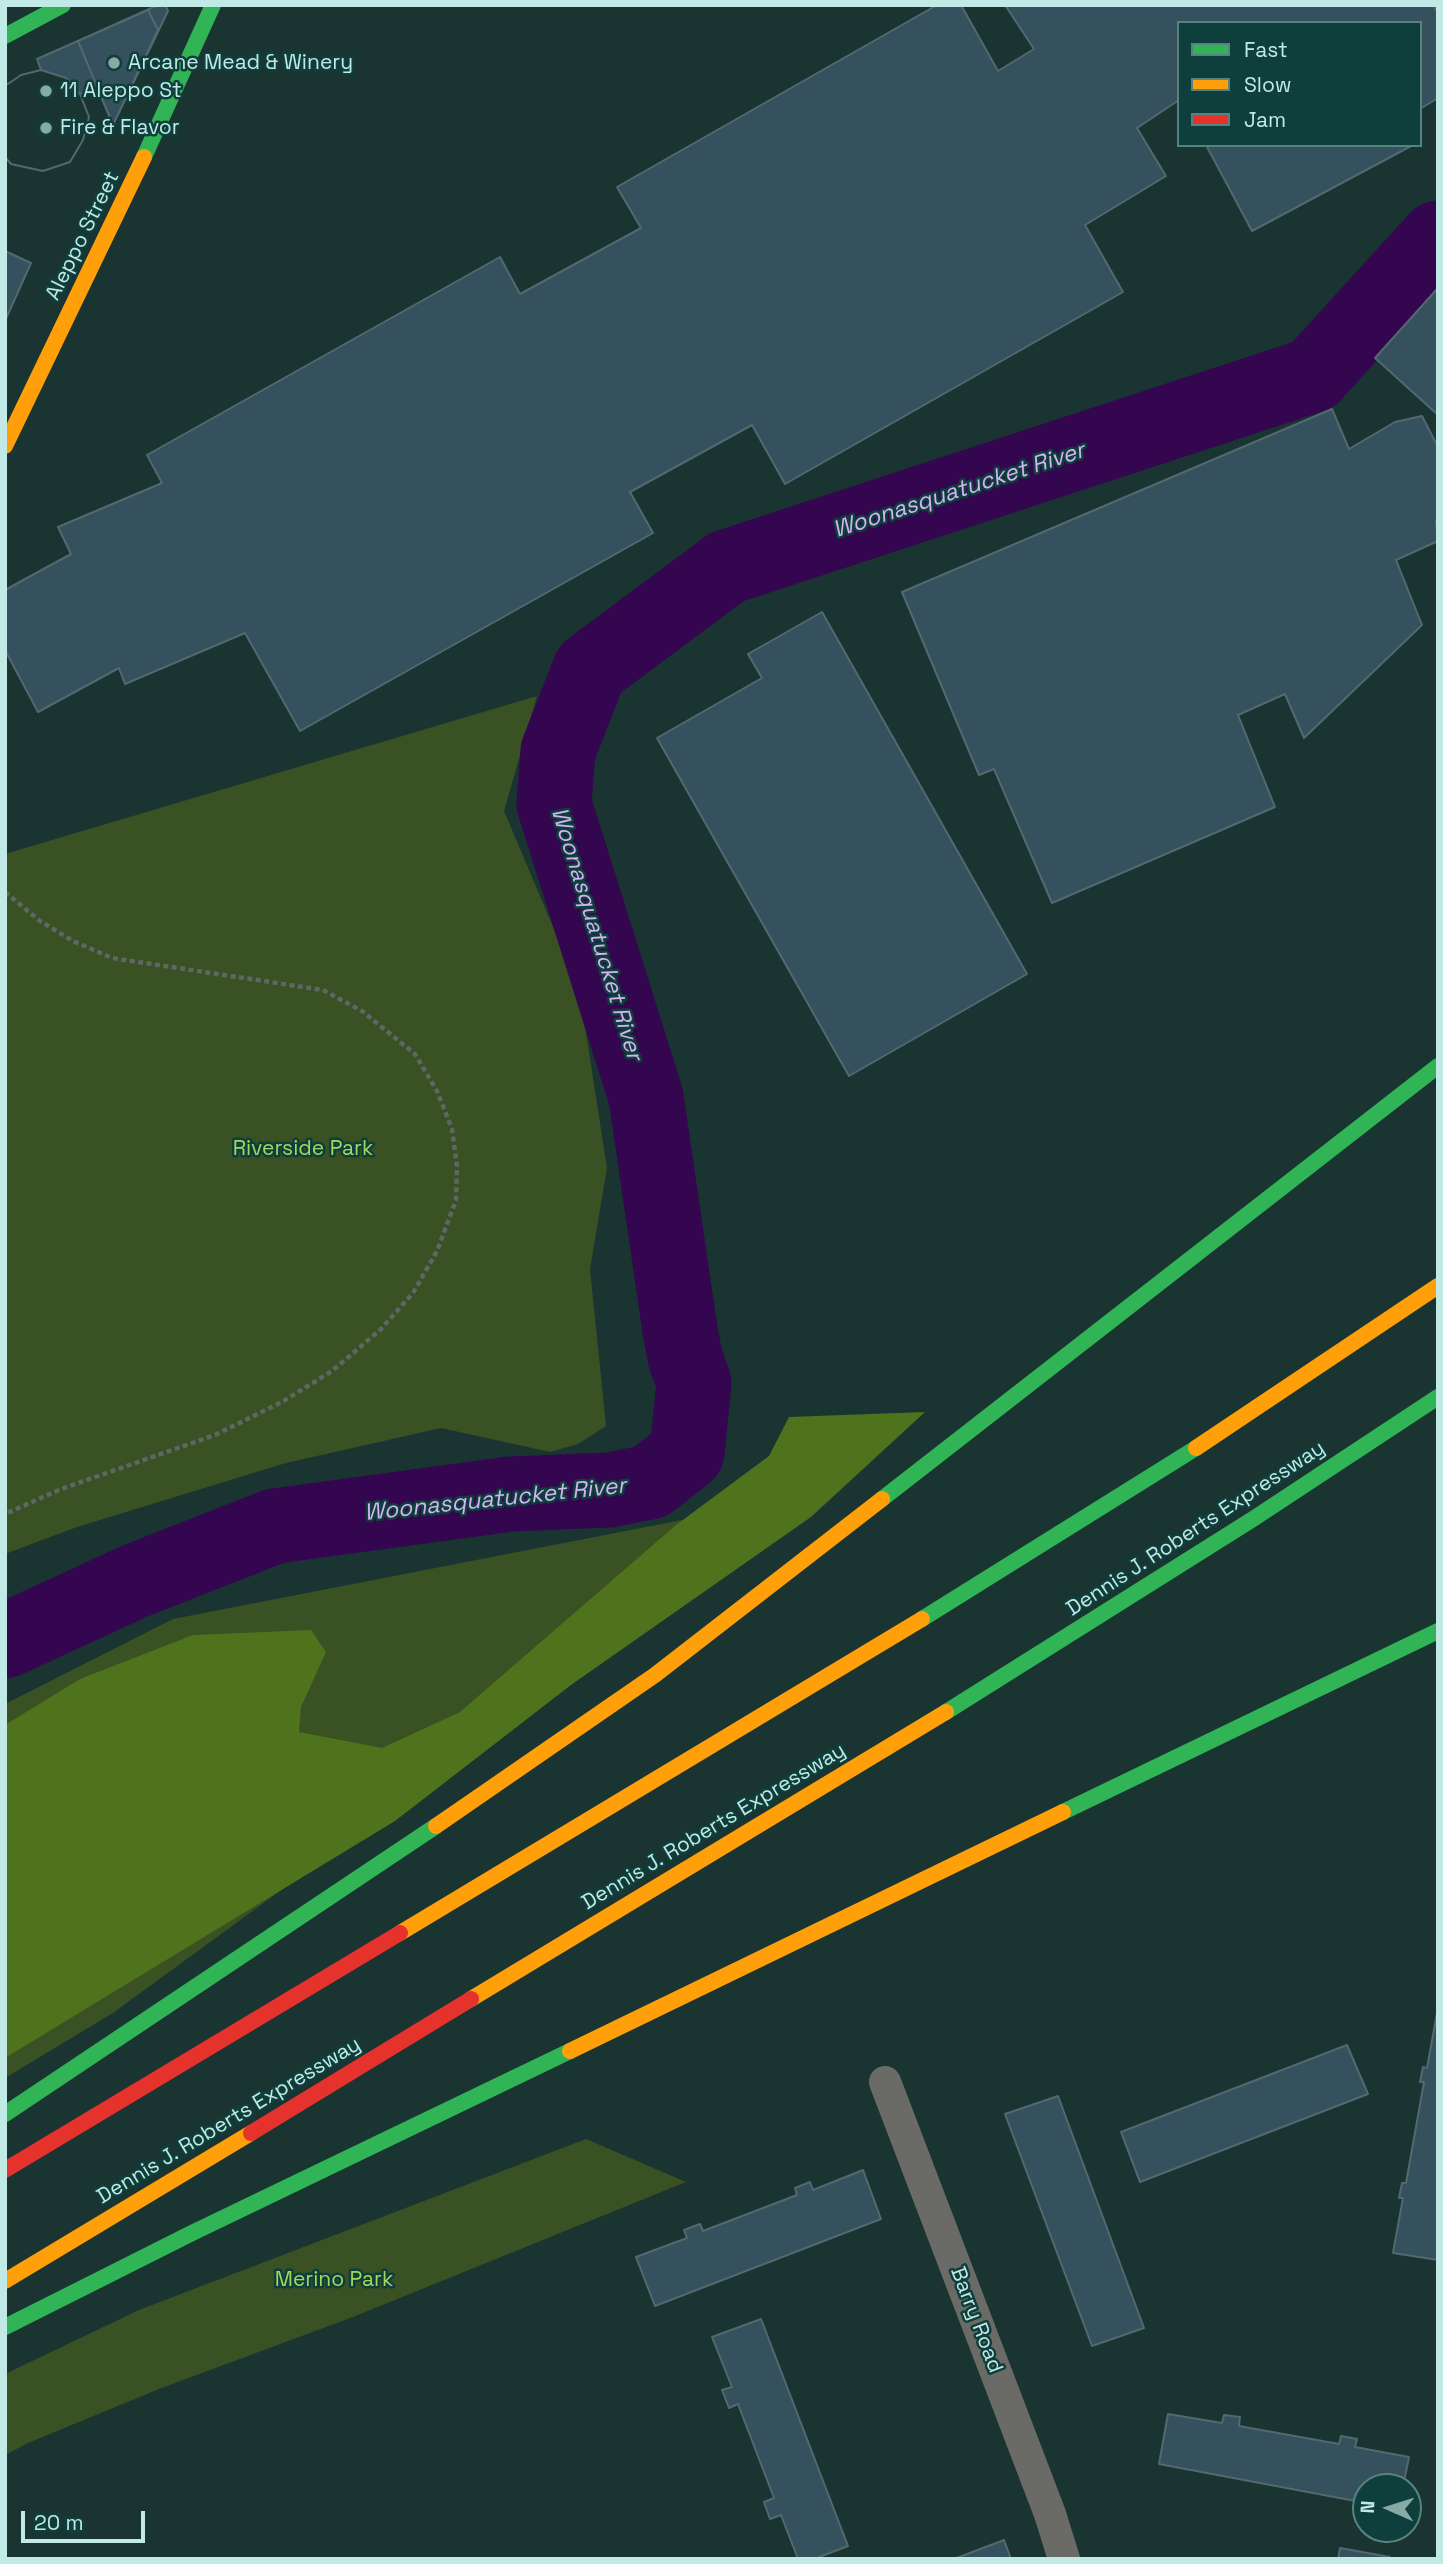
<!DOCTYPE html>
<html>
<head>
<meta charset="utf-8">
<style>
  body { margin:0 }
  #map { position:relative; width:1443px; height:2564px; overflow:hidden; background:#1a3432; font-family:"Space Grotesk",sans-serif }
  canvas { display:block }
  .frame { position:absolute; inset:0; border:7px solid #c1e9e5; pointer-events:none }
  .legend { position:absolute; left:1177px; top:21px; width:245px; height:126px; box-sizing:border-box; background:#0f3f3c; border:2px solid #568380; margin:0; padding:9px 12px; list-style:none; font-size:21px; color:#c1e9e5 }
  .legend li { display:flex; align-items:center; gap:14px; height:35px }
  .legend b { width:35px; border:2px solid #568380 }
  .north { position:absolute; left:1352px; top:2473px; width:70px; height:70px; box-sizing:border-box; background:#0f3f3c; border:2px solid #568380; border-radius:50%; rotate:273deg; font-size:19px; font-weight:700; line-height:28px; text-align:center; color:#c1e9e5 }
  .north::after { content:''; display:block; margin:auto; width:24px; height:32px; background:#87aaa6; clip-path:polygon(50% 0,100% 100%,50% 72%,0 100%) }
  .scale { position:absolute; left:21px; top:2511px; width:124px; height:32px; box-sizing:border-box; border:4px solid #c1e9e5; border-top:0; padding-left:9px; font-size:21px; line-height:24px; white-space:nowrap; color:#c1e9e5; -webkit-text-stroke:5px #0f3f3c; paint-order:stroke }
</style>
</head>
<body>
<div id="map">
<canvas width="1443" height="2564"></canvas>
<div class="frame"></div>
<ul class="legend">
<li><b style="height:9px;background:#30b455"></b>Fast</li>
<li><b style="height:9px;background:#ff9f0a"></b>Slow</li>
<li><b style="height:9px;background:#e5322d"></b>Jam</li>
</ul>
<div class="north">N</div>
<div class="scale">20 m</div>
</div>
<script>
const ctx = document.querySelector('canvas').getContext('2d');
ctx.lineJoin = 'round';
function fill(path, color) { ctx.fillStyle = color; ctx.fill(path, 'evenodd'); }
const shape = rows => new Path2D(rows.map(r => 'M' + r).join(''));
function strokePath(path, color, width, dash) { ctx.strokeStyle = color; ctx.lineWidth = width; ctx.lineCap = dash ? 'butt' : 'round'; ctx.setLineDash(dash || []); ctx.stroke(path); }
function write(font, color, halo, rows, align = 'center') {
  ctx.font = font + ' "Space Grotesk",sans-serif'; ctx.lineWidth = 5; ctx.setLineDash([]); ctx.textBaseline = 'middle'; ctx.strokeStyle = halo; ctx.fillStyle = color; for (const [text, x, y, turn = 0] of rows) {
    ctx.save(); ctx.translate(x, y); ctx.rotate((+turn || 0) * Math.PI / 180); ctx.textAlign = isNaN(turn) ? turn : align; if (halo) ctx.strokeText(text, 0, 0); ctx.fillText(text, 0, 0); ctx.restore();
  }
}
const green = shape([
  [537,696,504,811,579,988,607,1168,590,1269,606,1426,578,1444,550,1452,441,1428,286,1463,77,1527,5,1554,5,854],
  [826,1492,113,2013,5,2078,5,1704,173,1619],
  [586,2139,686,2182,353,2317,159,2389,28,2443,5,2455,5,2374,139,2310]
]);
const forest = shape([
  [925,1412,811,1517,571,1685,395,1821,5,2058,5,1725,80,1679,193,1635,311,1630,326,1652,301,1707,299,1732,382,1748,460,1712,676,1525,769,1456,789,1417]
]);
const river = shape([
  [5,1641,135,1581,275,1526,511,1494,609,1490,650,1482,687,1453,694,1383,685,1357,680,1330,646,1097,554,804,558,751,590,669,727,567,1313,375,1438,238]
]);
const building = shape([
  [158,5,165,5,168,11,113,125,78,41,158,5],
  [937,5,961,5,998,71,1034,49,1005,5,1433,5,1438,13,1438,98,1420,109,1420,23,1179,23,1179,100,1137,128,1166,176,1085,225,1123,292,785,484,752,425,630,492,653,533,300,731,245,633,125,684,119,668,38,712,5,650,5,590,71,554,58,527,162,483,147,455,500,257,520,294,641,228,617,187,937,5],
  [148,10,158,30,113,125,96,85,80,94,89,117,83,140,70,162,43,171,11,164,5,157,5,86,21,75,41,70,37,59,148,10],
  [148,10,158,30,113,125,78,41,148,10],
  [41,70,66,78,80,94,89,117,83,140,70,162,43,171,11,164,5,157,5,86,21,75,41,70],
  [1206,145,1413,145,1252,231,1206,145],
  [5,251,31,263,5,321,5,251],
  [1438,288,1438,415,1375,358,1438,288],
  [1332,409,1349,449,1395,422,1422,416,1438,447,1438,520,1436,521,1438,541,1396,560,1422,625,1304,738,1285,694,1238,715,1275,807,1052,903,994,769,979,775,902,592,1332,409],
  [822,612,1027,974,849,1076,657,738,762,678,748,654,822,612],
  [1437,2013,1438,2013,1438,2260,1393,2253,1403,2198,1399,2198,1402,2183,1406,2183,1424,2082,1420,2082,1423,2067,1427,2068,1437,2013],
  [1347,2045,1368,2094,1140,2182,1121,2132,1347,2045],
  [1058,2096,1144,2328,1092,2346,1005,2114,1058,2096],
  [863,2170,881,2219,655,2306,636,2257,687,2238,684,2230,700,2224,703,2231,797,2195,795,2188,810,2182,813,2190,863,2170],
  [761,2319,848,2546,814,2559,798,2559,781,2515,770,2519,764,2502,774,2498,738,2404,729,2408,722,2390,732,2387,712,2337,761,2319],
  [1168,2414,1222,2423,1224,2415,1240,2417,1239,2426,1339,2444,1341,2436,1357,2439,1355,2447,1409,2457,1403,2487,1366,2487,1366,2503,1159,2464,1168,2414],
  [1004,2540,1011,2559,954,2559,1004,2540],
  [1340,2548,1390,2557,1389,2559,1338,2559,1340,2548]
]);
const path = shape([
  [5,892,40,921,73,941,112,958,323,990,362,1011,415,1054,437,1091,452,1129,457,1166,456,1200,437,1251,413,1293,380,1330,332,1371,282,1402,215,1435,61,1489,5,1514]
]);
const street = shape([
  [885,2082,1050,2514,1064,2559]
]);
const fast = shape([
  [5,36,63,5],
  [144,157,213,5],
  [882,1499,1438,1066],
  [922,1619,1196,1448],
  [946,1712,1253,1519,1438,1397],
  [1063,1812,1438,1631],
  [5,2114,436,1826],
  [5,2327,192,2233,570,2051]
]);
const slow = shape([
  [5,446,144,157],
  [1196,1448,1438,1286],
  [436,1826,655,1675,882,1499],
  [400,1933,922,1619],
  [471,1999,946,1712],
  [570,2051,1063,1812],
  [5,2281,251,2133]
]);
const jam = shape([
  [251,2133,471,1999],
  [5,2170,400,1933]
]);
const markers = [
  [114,63,7,"#87aaa6"],
  [46,91,7,"#87aaa6"],
  [46,128,7,"#87aaa6"]
];
const poiNames = [
  ["Arcane Mead & Winery",128,63],
  ["11 Aleppo St",60,91],
  ["Fire & Flavor",60,128]
];
const streetNames = [
  ["Aleppo Street",83,236,-64],
  ["Dennis J. Roberts Expressway",1196,1529,-33],
  ["Dennis J. Roberts Expressway",714,1827,-31],
  ["Dennis J. Roberts Expressway",229,2121,-31],
  ["Barry Road",976,2320,69]
];
const parkNames = [
  ["Riverside Park",303,1149],
  ["Merino Park",334,2280]
];
const waterNames = [
  ["Woonasquatucket River",959,491,-18],
  ["Woonasquatucket River",596,934,73],
  ["Woonasquatucket River",495,1500,-6]
];
fill(green, '#3a5123');
fill(forest, '#4f731c');
strokePath(river, '#340650', 75);
fill(building, '#35515d');
strokePath(building, '#53686f', 2);
strokePath(path, '#5e6763', 4.5, [5, 3.5]);
strokePath(street, '#6a6b66', 32);
strokePath(fast, '#30b455', 16);
strokePath(slow, '#ff9f0a', 16);
strokePath(jam, '#e5322d', 16);
for (const [x, y, r, color] of markers) { const dot = new Path2D(); dot.arc(x, y, r, 0, 2 * Math.PI); ctx.fillStyle = color; ctx.fill(dot); strokePath(dot, '#0f3f3c', 2.5); }
write('21px', '#c1e9e5', '#0f3f3c', poiNames, 'left');
write('21px', '#c1e9e5', '#0f3f3c', streetNames);
write('21px', '#a3d75d', '#0f3f3c', parkNames);
write('italic 23px', '#d5b2f3', '#0f3f3c', waterNames);
</script>
</body>
</html>
